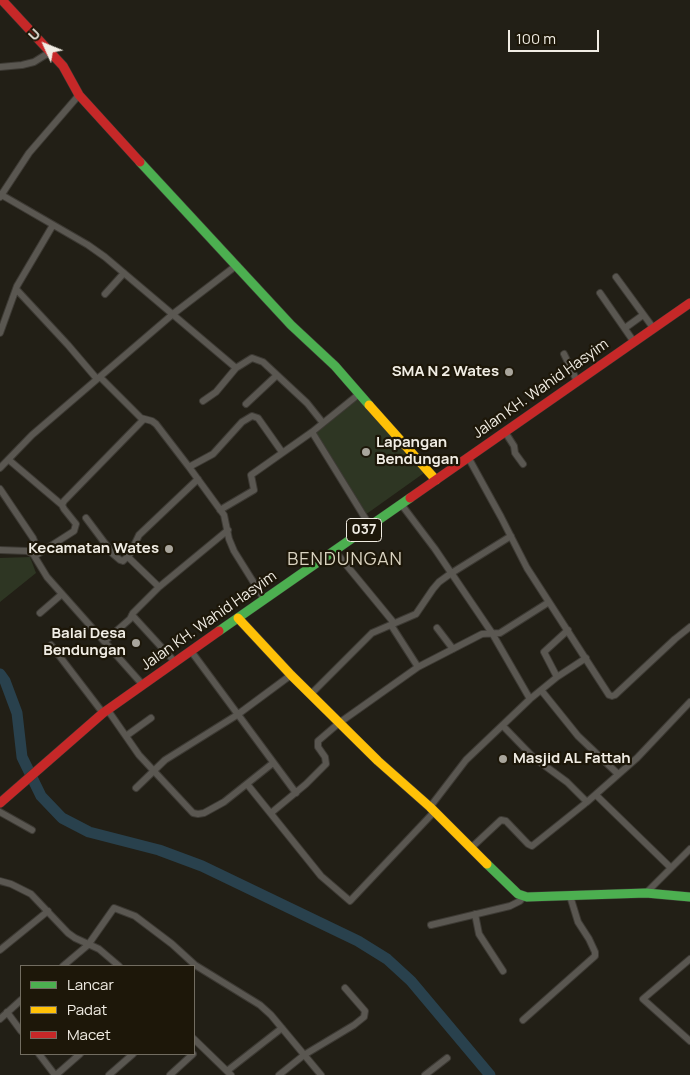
<!DOCTYPE html>
<html>
<head>
<meta charset="utf-8">
<style>
  body { margin:0 }
  #map { position:relative; width:690px; height:1075px; overflow:hidden; background:#221f16; font-family:Manrope,sans-serif }
  canvas { display:block }
  .legend { position:absolute; left:20px; top:965px; width:175px; height:90px; box-sizing:border-box; background:#1d1709; border:1px solid #726d61; margin:0; padding:6px 9px; list-style:none; font-size:15px; color:#f1ede4 }
  .legend li { display:flex; align-items:center; gap:10px; height:25px }
  .legend b { width:25px; border:1px solid #726d61 }
  .north { position:absolute; left:20px; top:20px; width:50px; height:50px; -webkit-text-stroke:4px #1d1709; paint-order:stroke; rotate:314deg; font-size:14px; font-weight:700; line-height:20px; text-align:center; color:#f1ede4 }
  .north::after { content:''; display:block; margin:auto; width:18px; height:22px; background:#f1ede4; clip-path:polygon(50% 0,100% 100%,50% 72%,0 100%) }
  .scale { position:absolute; left:508px; top:30px; width:91px; height:22px; box-sizing:border-box; border:2px solid #f1ede4; border-top:0; padding-left:6px; font-size:15px; line-height:18px; white-space:nowrap; color:#f1ede4; -webkit-text-stroke:4px #1d1709; paint-order:stroke }
</style>
</head>
<body>
<div id="map">
<canvas width="690" height="1075"></canvas>
<ul class="legend">
<li><b style="height:6px;background:#4caf50"></b>Lancar</li>
<li><b style="height:6px;background:#ffc107"></b>Padat</li>
<li><b style="height:6px;background:#c62828"></b>Macet</li>
</ul>
<div class="north">U</div>
<div class="scale">100 m</div>
</div>
<script>
const ctx = document.querySelector('canvas').getContext('2d');
ctx.lineJoin = 'round';
function fill(path, color) { ctx.fillStyle = color; ctx.fill(path, 'evenodd'); }
const shape = rows => new Path2D(rows.map(r => 'M' + r).join(''));
function strokePath(path, color, width, dash) { ctx.strokeStyle = color; ctx.lineWidth = width; ctx.lineCap = dash ? 'butt' : 'round'; ctx.setLineDash(dash || []); ctx.stroke(path); }
function write(font, color, halo, rows, align = 'center') {
  ctx.font = font + ' Manrope,sans-serif'; ctx.lineWidth = 4.5; ctx.setLineDash([]); ctx.textBaseline = 'middle'; ctx.strokeStyle = halo; ctx.fillStyle = color; for (const [text, x, y, turn = 0] of rows) {
    ctx.save(); ctx.translate(x, y); ctx.rotate((+turn || 0) * Math.PI / 180); ctx.textAlign = isNaN(turn) ? turn : align; if (halo) ctx.strokeText(text, 0, 0); ctx.fillText(text, 0, 0); ctx.restore();
  }
}
const green = shape([
  [356,395,424,473,365,515,313,430],
  [30,557,36,573,0,602,0,558]
]);
const river = shape([
  [0,674,5,681,17,713,22,757,41,796,62,818,89,832,159,850,202,866,358,941,387,959,411,981,490,1075]
]);
const street = shape([
  [0,67,22,65,34,62,50,52],
  [0,194,88,245,105,257,236,368,252,358,263,362,307,403,323,423],
  [0,197,29,153,79,95],
  [616,277,654,329],
  [16,289,68,345,97,379],
  [600,293,634,342],
  [105,294,124,273],
  [625,328,643,315],
  [0,333,17,286,53,225],
  [564,354,577,381],
  [100,377,141,418,152,421,156,424,189,467,224,515,229,539,234,551,264,599],
  [203,401,216,392,236,368],
  [246,404,277,375],
  [312,432,370,526],
  [505,432,514,446,515,453,523,464],
  [468,457,501,517,527,568,609,695,612,696,615,695,675,639,690,627],
  [9,460,62,505],
  [189,467,213,454,242,422,252,416,258,418,282,452],
  [0,468,32,435,173,314,237,265],
  [0,489,33,538,39,553],
  [401,504,435,549,492,633,530,699],
  [220,510,254,490,251,475,312,432,359,394],
  [86,518,113,554,120,560,123,561,130,554,139,535,198,479],
  [0,550,27,551,33,554,47,577,142,684],
  [334,550,394,623],
  [35,556,74,531,76,524,64,509,62,505,64,501,143,420],
  [128,557,159,587,228,530],
  [40,613,62,594],
  [132,615,175,662],
  [391,625,418,667],
  [437,628,453,649],
  [105,641,130,619,133,613,159,587],
  [51,645,103,713],
  [191,651,296,793],
  [557,677,544,652,568,630],
  [541,690,578,736,618,774],
  [311,694,372,633,416,614,433,589,439,582,450,574,511,536],
  [107,709,139,755,193,813,198,814,204,813,224,802,273,763],
  [503,726,533,757,567,782,587,802,637,758,690,702],
  [126,736,151,718],
  [247,784,321,876,350,901,434,812],
  [136,788,165,760,237,715,291,675],
  [596,795,671,868],
  [430,807,466,760,530,699,557,677,586,658],
  [0,812,32,830],
  [271,813,306,784,326,764,325,757,318,747,318,741,339,723,418,667,482,634,500,633,549,602],
  [471,848,501,820,506,821,528,844,532,846,587,802],
  [0,881,11,884,31,894,68,933,75,938,99,949,119,966],
  [646,893,690,849],
  [475,914,479,934,503,971],
  [431,925,510,906,520,901,524,896],
  [0,950,48,911],
  [690,959,643,999,690,1041],
  [63,966,88,945,114,908,135,916,172,944,195,965,260,1005,271,1015,321,1075],
  [7,1012,21,1031],
  [0,1019,21,1000],
  [523,1020,595,956,595,952,589,939,578,922,570,896],
  [194,1039,231,1075],
  [39,1054,55,1075],
  [227,1071,282,1028],
  [56,1075,80,1054],
  [109,1075,133,1054],
  [170,1075,193,1054],
  [279,1075,304,1055,354,1025,364,1017,365,1011,345,988],
  [425,1075,447,1058]
]);
const fast = shape([
  [140,162,291,325,335,366,369,405],
  [219,631,410,498],
  [487,864,518,894,527,897,646,893,690,897]
]);
const slow = shape([
  [369,405,436,480],
  [238,618,291,675,378,761,430,807,487,864]
]);
const jam = shape([
  [2,0,63,66,79,95,140,162],
  [410,498,690,303],
  [0,803,103,713,219,631]
]);
const markers = [
  [509,372,5,"#a9a59c"],
  [366,452,5,"#a9a59c"],
  [169,549,5,"#a9a59c"],
  [136,643,5,"#a9a59c"],
  [503,759,5,"#a9a59c"]
];
const shields = [
  [364,530,35]
];
const shieldNames = [
  ["037",364,530]
];
const poiNames = [
  ["SMA N 2 Wates",499,372],
  ["Lapangan",376,443,"left"],
  ["Bendungan",376,460,"left"],
  ["Kecamatan Wates",159,549],
  ["Balai Desa",126,634],
  ["Bendungan",126,651],
  ["Masjid AL Fattah",513,759,"left"]
];
const streetNames = [
  ["Jalan KH. Wahid Hasyim",541,389,-35],
  ["Jalan KH. Wahid Hasyim",209,621,-35]
];
const quarterNames = [
  ["BENDUNGAN",345,560]
];
fill(green, '#2e3623');
strokePath(river, '#29414d', 11);
strokePath(street, '#3d3a34', 8);
strokePath(fast, '#3d3a34', 10);
strokePath(slow, '#3d3a34', 10);
strokePath(jam, '#3d3a34', 10);
strokePath(street, '#5a5751', 6);
strokePath(fast, '#4caf50', 9);
strokePath(slow, '#ffc107', 9);
strokePath(jam, '#c62828', 9);
for (const [x, y, r, color] of markers) { const dot = new Path2D(); dot.arc(x, y, r, 0, 2 * Math.PI); ctx.fillStyle = color; ctx.fill(dot); strokePath(dot, '#1d1709', 2); }
for (const [x, y, w] of shields) { const box = new Path2D(); box.roundRect(x - w / 2, y - 11.5, w, 23, 4); ctx.fillStyle = '#1d1709'; ctx.fill(box); strokePath(box, '#f1ede4', 1); }
write('bold 14px', '#f1ede4', null, shieldNames);
write('bold 15px', '#f1ede4', '#1d1709', poiNames, 'right');
write('15px', '#f1ede4', '#1d1709', streetNames);
ctx.letterSpacing = '1px';
write('18px', '#dad3c0', '#1d1709', quarterNames);
ctx.letterSpacing = '0px';
</script>
</body>
</html>
